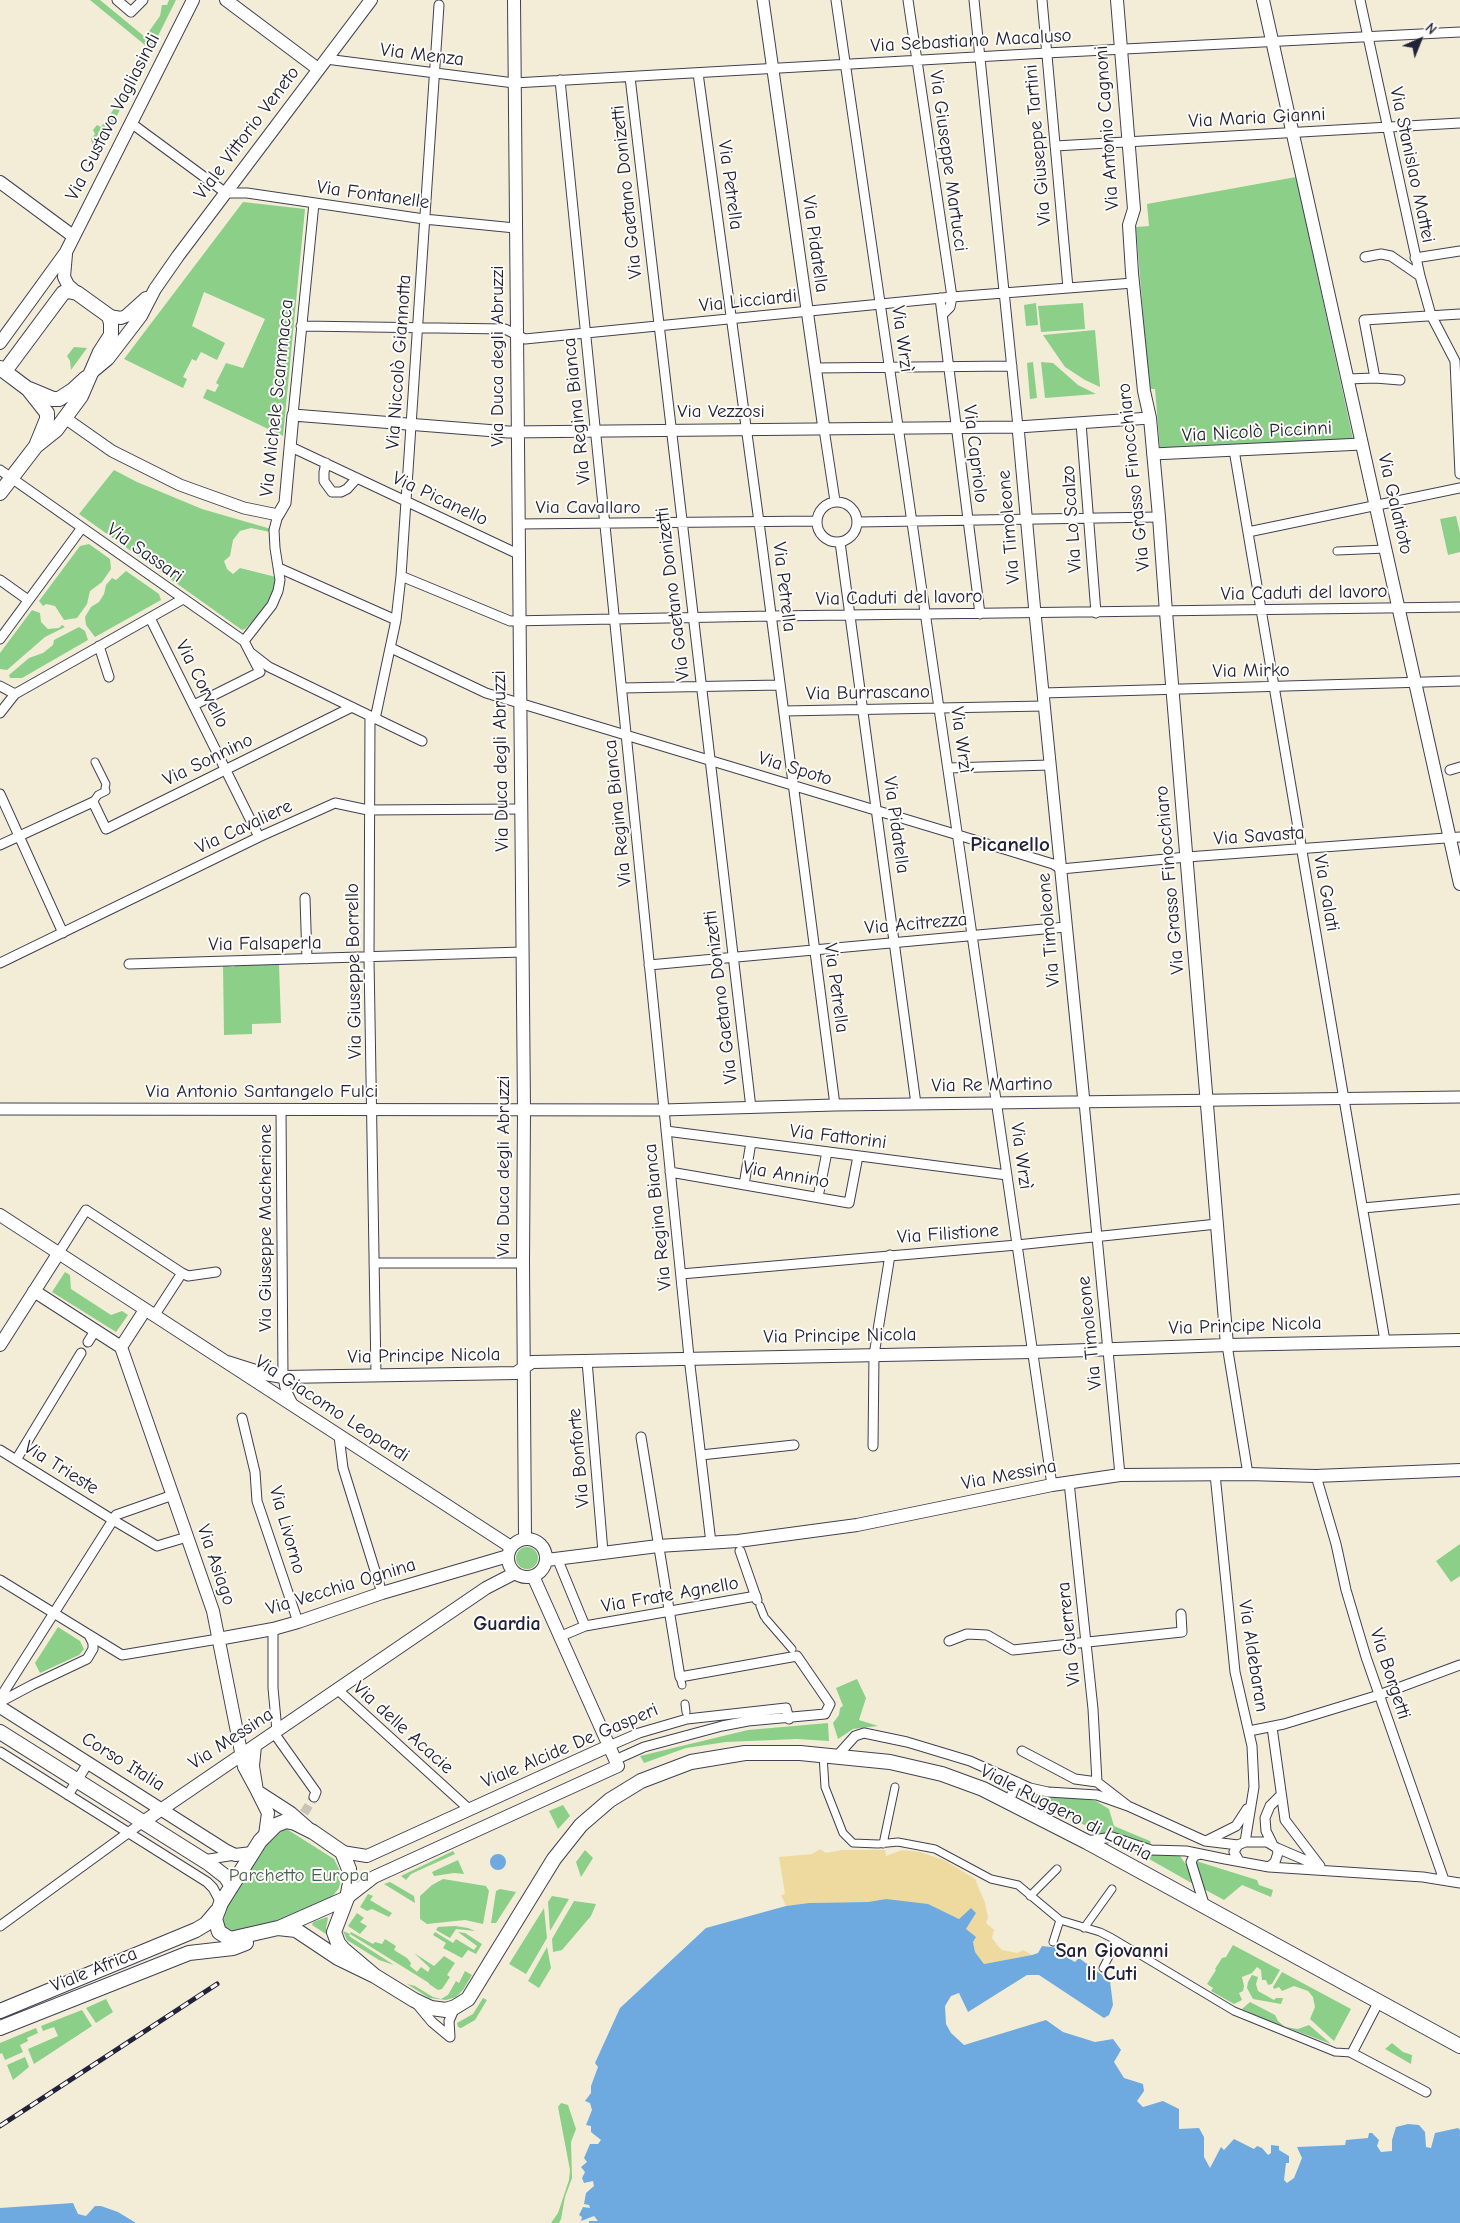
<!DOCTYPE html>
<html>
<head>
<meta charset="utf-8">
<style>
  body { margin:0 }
  #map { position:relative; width:1460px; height:2223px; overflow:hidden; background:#f3edd8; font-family:"Comic Neue",sans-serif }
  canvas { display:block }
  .north { position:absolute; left:1395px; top:15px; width:50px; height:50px; -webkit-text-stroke:4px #fdfcf7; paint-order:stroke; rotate:44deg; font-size:14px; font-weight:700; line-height:20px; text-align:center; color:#22223b }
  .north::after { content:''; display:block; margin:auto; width:18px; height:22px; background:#22223b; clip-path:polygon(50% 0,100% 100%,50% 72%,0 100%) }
</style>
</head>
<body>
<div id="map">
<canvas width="1460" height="2223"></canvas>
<div class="north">N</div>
</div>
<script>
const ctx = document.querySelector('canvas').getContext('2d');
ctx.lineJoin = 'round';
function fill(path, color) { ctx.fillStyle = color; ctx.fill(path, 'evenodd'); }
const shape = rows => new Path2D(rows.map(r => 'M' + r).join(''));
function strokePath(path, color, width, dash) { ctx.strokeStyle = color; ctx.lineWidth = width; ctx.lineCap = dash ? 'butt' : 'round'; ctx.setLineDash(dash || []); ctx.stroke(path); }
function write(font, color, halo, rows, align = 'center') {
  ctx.font = font + ' "Comic Neue",sans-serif'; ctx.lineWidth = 4; ctx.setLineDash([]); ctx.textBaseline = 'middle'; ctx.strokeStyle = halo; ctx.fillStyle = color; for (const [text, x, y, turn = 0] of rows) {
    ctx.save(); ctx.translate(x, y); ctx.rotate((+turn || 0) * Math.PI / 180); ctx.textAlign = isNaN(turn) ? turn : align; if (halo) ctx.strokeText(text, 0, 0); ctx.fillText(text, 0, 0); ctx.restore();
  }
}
const green = shape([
  [90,0,100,0,145,37,160,16,162,5,167,5,169,0,176,0,151,50],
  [130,78,135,80,101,147,98,148,92,143,91,139,95,134,93,130,97,125,101,127,129,88,126,84],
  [1296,177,1353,439,1160,448,1155,389,1149,389,1136,227,1149,226,1147,204],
  [243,202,305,209,283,436,203,398,207,389,215,392,219,385,216,383,226,363,243,368,265,319,204,292,192,326,225,343,217,360,201,352,196,361,192,359,183,377,187,379,183,388,124,359],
  [1036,303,1038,325,1026,326,1024,305],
  [1083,303,1085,329,1041,332,1038,306],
  [1095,330,1100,387,1085,380,1065,367,1043,335],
  [74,347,87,348,71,370,70,361,67,356],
  [1033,362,1037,398,1030,399,1027,363],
  [1041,362,1053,363,1078,385,1096,394,1045,398],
  [114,470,137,482,202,509,271,529,270,532,251,528,240,531,233,540,230,556,224,561,227,569,233,574,240,568,276,577,272,598,262,612,245,629,242,630,79,514],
  [1456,516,1460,533,1460,552,1448,555,1440,519],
  [89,544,110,559,111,569,102,582,90,591,87,604,77,618,64,620,55,606,46,604,43,606,39,601,80,546],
  [126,571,159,594,161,600,95,637,86,625,85,617,91,607,99,602,104,594,106,585,112,578,116,580],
  [32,610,40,613,41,622,48,629,59,628,62,625,65,627,45,637,7,670,0,669,0,653],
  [79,627,85,631,88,640,22,678,10,678,9,675,29,658,43,653,53,645,54,640],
  [279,964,281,1023,252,1024,252,1034,224,1035,223,965,233,967,237,965],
  [65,1272,70,1275,71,1289,111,1315,122,1311,128,1315,116,1332,52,1292],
  [1460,1544,1460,1576,1451,1582,1436,1561],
  '516 1558a11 11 0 1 1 22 0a11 11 0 1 1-22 0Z',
  [58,1627,80,1641,84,1649,79,1655,40,1673,35,1663],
  [857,1679,866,1698,859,1720,878,1726,853,1729,838,1739,833,1723,839,1715,840,1708,843,1706,836,1688],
  [828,1723,829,1741,797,1739,726,1742,686,1748,644,1763,640,1756,748,1730],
  [1022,1788,1096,1801,1109,1809,1114,1826,1150,1841,1151,1843,1148,1845,1112,1833,1101,1834,1029,1795],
  [563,1805,570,1816,558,1829,549,1811],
  [285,1828,334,1859,342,1875,339,1888,332,1897,321,1903,280,1920,236,1933,226,1930,223,1921,230,1900,267,1845],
  [1114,1839,1180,1856,1191,1872,1195,1885],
  [585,1850,593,1858,581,1877,576,1862],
  [453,1851,455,1854,411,1874,406,1880,401,1876],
  [458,1860,464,1874,454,1873,434,1876,432,1872],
  [1196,1861,1257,1880,1259,1885,1273,1890,1271,1897,1242,1885,1224,1900,1202,1888,1194,1864],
  [443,1879,486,1886,489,1891,483,1924,465,1920,427,1924,420,1919,420,1896,432,1885],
  [390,1882,414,1896,415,1903,384,1884],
  [500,1889,516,1892,496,1923,491,1923,496,1891],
  [368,1894,373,1896,370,1900,392,1913,389,1917,372,1909,367,1911,360,1907],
  [552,1896,569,1899,550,1931,548,1902],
  [574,1901,596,1904,591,1916,562,1950,553,1952,552,1939],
  [544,1908,547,1938,526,1974,509,1964],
  [357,1913,364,1918,360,1922,367,1926,360,1934,348,1926],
  [327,1917,328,1918,326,1928,329,1936,312,1925,313,1922],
  [455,1926,468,1928,475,1931,456,1929,450,1938,436,1930,438,1927],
  [343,1931,350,1934,351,1932,373,1944,375,1942,382,1944,385,1939,396,1946,394,1950,407,1958,411,1963,410,1966,417,1972,421,1967,428,1972,430,1968,414,1953,434,1966,444,1956,455,1963,447,1975,450,1977,442,1989,438,1990,429,1984,429,1983,350,1934,349,1936,394,1965,379,1960,347,1940],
  [435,1932,453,1943,456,1939,474,1950,477,1946,458,1932,465,1933,482,1944,476,1954,468,1950,462,1958,443,1948,446,1943,433,1935],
  [1233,1945,1280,1970,1272,1984,1268,1985,1266,1980,1262,1980,1261,1970,1257,1967,1252,1973,1242,1977,1244,1986,1243,1991,1239,1993,1242,2000,1234,2004,1211,1991,1213,1988,1207,1984,1216,1970,1215,1969,1222,1958,1226,1957],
  [547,1947,551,1968,539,1988,528,1981],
  [465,1971,472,1975,463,1990,456,1997,446,2000,429,1998,407,1984,415,1986,433,1997,441,1999,448,1995,456,1981,459,1983],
  [1282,1972,1351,2009,1334,2041,1310,2019,1315,2007,1313,1997,1308,1991,1294,1986,1282,1991,1279,1987,1274,1989,1273,1987],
  [1252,1975,1258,1977,1256,1984,1258,1991,1274,2000,1276,1998,1283,1998,1281,2004,1253,1999,1247,1988,1248,1982],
  [483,1998,487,2000,475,2020,461,2028,458,2027,457,2023,473,2014],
  [106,1999,113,2012,96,2023,86,2008],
  [1250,2002,1275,2015,1278,2021,1285,2027,1298,2029,1309,2025,1331,2044,1264,2019,1242,2009],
  [82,2010,92,2026,34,2064,28,2049,58,2036,54,2027,43,2031,41,2026],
  [36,2028,38,2033,27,2038,28,2041,20,2045,23,2052,5,2060,2,2053,0,2054,0,2043],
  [1392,2043,1403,2052,1412,2055,1411,2064,1385,2049],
  [25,2057,29,2067,13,2080,7,2065],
  [561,2103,568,2105,576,2129,571,2142,572,2178,565,2197,561,2219,559,2223,551,2223,558,2213,569,2180,570,2170,558,2107]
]);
const sand = shape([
  [820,1849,826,1853,842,1850,885,1850,886,1856,902,1850,920,1852,944,1860,975,1879,985,1903,988,1917,986,1923,994,1930,992,1938,998,1946,1002,1950,1017,1953,1023,1950,1032,1955,984,1964,975,1953,973,1942,966,1929,976,1913,959,1919,934,1908,886,1899,868,1902,809,1903,786,1906,781,1895,785,1894,779,1857,812,1854]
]);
const water = shape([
  '490 1862a8 8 0 1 1 16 0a8 8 0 1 1-16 0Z',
  [886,1899,928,1904,959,1919,971,1908,976,1913,966,1929,976,1937,973,1942,975,1952,984,1964,1032,1955,1038,1953,1042,1946,1059,1948,1060,1946,1071,1952,1068,1958,1075,1962,1079,1958,1110,1981,1113,2005,1109,2015,1104,2018,1039,1975,1027,1975,968,2012,959,1993,951,1996,945,2006,946,2024,951,2033,964,2045,1046,2020,1063,2032,1095,2042,1113,2039,1121,2050,1114,2062,1124,2078,1143,2084,1144,2091,1137,2101,1143,2107,1163,2101,1179,2109,1179,2129,1199,2128,1204,2137,1204,2157,1210,2168,1221,2147,1224,2150,1234,2139,1254,2149,1257,2146,1262,2148,1268,2155,1271,2153,1271,2145,1279,2146,1279,2150,1289,2156,1289,2163,1286,2163,1284,2180,1287,2183,1294,2178,1302,2158,1297,2147,1345,2145,1346,2140,1368,2138,1369,2133,1372,2133,1379,2140,1377,2146,1381,2152,1392,2151,1392,2140,1396,2127,1408,2124,1419,2125,1425,2132,1426,2147,1431,2148,1435,2133,1458,2128,1460,2130,1460,2223,589,2223,589,2221,598,2221,594,2216,581,2221,582,2217,579,2215,583,2207,590,2208,589,2205,584,2204,586,2193,594,2186,593,2181,584,2183,582,2178,585,2172,581,2167,587,2162,584,2158,590,2144,598,2144,601,2140,591,2132,591,2126,586,2125,592,2110,590,2103,585,2101,591,2093,591,2086,598,2067,595,2063,620,2008,706,1928,786,1906,809,1903,868,1902],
  [73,2203,78,2214,86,2216,95,2206,101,2206,118,2212,136,2223,0,2223,0,2208]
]);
const minorTunnel = shape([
  [304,1813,314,1797]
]);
const pedestrian = shape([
  [1337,551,1386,549],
  [93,802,98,795,106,791,105,788,106,784,95,762],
  [760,1606,764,1616],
  [766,1619,792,1649],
  [680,1677,682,1685],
  [685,1704,686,1712],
  [823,1755,825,1787,843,1833,853,1843,878,1844,898,1842,935,1849,991,1879,1018,1885,1060,1920,1100,1932,1112,1938,1234,2011,1335,2052,1352,2053],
  [883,1844,895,1787],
  [1030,1896,1057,1869],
  [1084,1928,1112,1889],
  [1053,1942,1060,1920],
  [1103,1968,1117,1941]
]);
const minor = shape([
  [117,0,131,12,143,0],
  [836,0,1052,1485],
  [908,0,952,297,950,307,942,315],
  [974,0,1018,427],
  [1042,0,1068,288],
  [1360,0,1420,276,1391,256,1381,254,1365,257],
  [326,59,514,83,1046,53,1460,32],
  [698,73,759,522,835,1105],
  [630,77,751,1108],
  [560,80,689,1357,711,1543],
  [131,123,226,193,247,193,424,219,515,228],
  [1055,146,1460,123],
  [1415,258,1460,251],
  [1420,276,1431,315,1455,361,1460,474],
  [940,298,980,614],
  [301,326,505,329,525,339,952,297,1133,283],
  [815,368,1012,366],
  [1375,378,1400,380],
  [1347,379,1375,378,1364,320,1460,314],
  [293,415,314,203],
  [1081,423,1096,613],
  [824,429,835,501],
  [291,447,518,554],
  [1234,450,1385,1341],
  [326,463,324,472,324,481,332,492,341,492,347,489,357,478],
  [0,470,244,641,260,672,194,705],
  '817 522a20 20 0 1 1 40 0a20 20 0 1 1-40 0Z',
  [858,522,1159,517],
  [518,524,817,521],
  [1248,532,1460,488],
  [840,542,916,1104],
  [279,568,396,620],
  [401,576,510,621,771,616,1460,607],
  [0,580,28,600],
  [150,618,259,837],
  [0,639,81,529],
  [244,641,272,605,278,591,280,580,275,548,274,530,278,515],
  [99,646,109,677],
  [391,648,486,693,958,835,1053,864,1061,869,1187,857,1460,837],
  [251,653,269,667,422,741],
  [0,686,15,694,183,599],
  [622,688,780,685],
  [1043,693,1460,681],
  [784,711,1044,706],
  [0,713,15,694],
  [370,716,369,958,376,1375],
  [375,719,396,620,401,576,439,5],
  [948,768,1050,765],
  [1450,770,1460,767],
  [0,794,63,933],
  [0,845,93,802,106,829,352,707],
  [305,898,307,959],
  [0,963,259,837,335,803,368,810,521,809],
  [129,964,522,952],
  [649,965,1066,927],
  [1084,1102,1120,1475],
  [281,1110,283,1377,285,1388,293,1404],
  [666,1131,1007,1175],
  [670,1172,849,1203,858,1156],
  [744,1185,751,1142],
  [818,1197,827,1152],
  [1363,1208,1460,1199],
  [58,1254,86,1210,182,1273,154,1316],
  [374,1263,523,1263],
  [182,1273,188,1276,216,1272],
  [681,1274,1017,1245,1217,1224],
  [88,1342,95,1331],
  [1227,1345,1248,1474],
  [587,1361,603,1552],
  [242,1418,255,1472,257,1501,298,1622],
  [339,1436,343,1468,382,1593],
  [873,1446,874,1355,890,1255],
  [0,1450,113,1520,116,1515,173,1495],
  [701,1455,794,1445],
  [16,1460,81,1353],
  [1215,1474,1235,1672,1252,1746,1254,1787,1245,1842],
  [1316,1476,1336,1544,1346,1590,1366,1657,1444,1880],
  [1069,1482,1093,1709,1097,1782],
  [740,1551,757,1600],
  [557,1558,585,1626],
  [0,1580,122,1655,218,1639],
  [273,1629,273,1688,277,1731],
  [559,1637,585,1626,756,1596],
  [949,1641,967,1634,987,1635,1013,1650,1182,1632,1181,1614],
  [338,1690,470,1810],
  [0,1698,113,1520,157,1546,187,1537],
  [0,1702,32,1685,87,1659,93,1649,93,1643,89,1635],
  [1272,1727,1285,1820,1320,1866],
  [1249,1731,1284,1724,1379,1695,1460,1665],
  [274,1733,316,1792,314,1797],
  [609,1746,639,1733,687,1719,786,1708,789,1719],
  [1022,1751,1075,1779,1097,1782,1128,1806,1205,1841,1238,1845],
  [0,1752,207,1882,213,1888,221,1903],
  [837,1756,855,1736,864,1733,907,1742,970,1761,1030,1788,1048,1792,1097,1795,1128,1806],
  [615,1760,644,1747,722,1726,748,1721,825,1714,830,1704,797,1656,680,1677,641,1437],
  [68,1795,88,1763],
  [1009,1801,1017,1782],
  [1087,1841,1112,1837,1151,1850,1186,1851,1225,1859,1269,1867,1275,1862,1278,1853,1277,1848,1267,1842,1245,1842,1238,1845,1234,1852,1239,1861],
  [1206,1841,1236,1826,1247,1809],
  [1272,1843,1266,1831,1265,1818,1270,1806,1281,1795],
  [1277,1848,1319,1866],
  [1201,1854,1194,1856,1191,1862,1205,1907],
  [203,1860,235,1855],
  [1269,1867,1423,1877,1460,1883],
  [0,1926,143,1822],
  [1379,2001,1352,2053,1426,2092],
  [417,2004,432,2022,450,2037],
  [450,2037,449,2021,455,2007]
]);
const tertiary = shape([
  [763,0,824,429],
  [65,418,112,451,180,485,244,508,278,515,285,503,293,415,508,432,1018,427,1150,418],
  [1018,427,1035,613,1084,1102],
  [1153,454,1362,444],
  [0,1109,663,1110,835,1105,1460,1097]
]);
const secondary = shape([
  [226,0,318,69],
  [514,0,524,1109,523,1263,525,1539],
  [1117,0,1134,209,1129,225,1132,273,1144,391,1150,418,1159,517,1166,612,1227,1345],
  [1263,0,1460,884],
  [0,182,73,236],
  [66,254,64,277,68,285,77,293],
  [109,316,121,318,126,316,146,298],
  [0,343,66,252,193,0],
  [90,374,108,359,141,316,155,289,178,256,371,0],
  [0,1215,511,1547],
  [34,1291,121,1347,145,1310],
  [0,1345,58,1254],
  [121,1347,213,1611,244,1767,257,1791,291,1813,307,1827],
  [227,1362,265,1374,283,1377,516,1373,532,1362,1032,1352,1227,1345,1460,1340],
  '508 1558a19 19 0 1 1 38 0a19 19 0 1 1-38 0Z',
  [547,1560,658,1546,738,1541,857,1525,1052,1485,1120,1475,1248,1474,1316,1476,1460,1470],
  [218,1639,273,1629,298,1622,382,1593,508,1556],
  [0,1707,225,1850,235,1855,252,1853],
  [255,1746,253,1766,257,1791,268,1813,265,1835],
  [143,1822,486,1588,515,1573],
  [342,1852,367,1856,609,1746],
  [347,1898,374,1877,618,1766,533,1576]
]);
const primary = shape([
  [0,368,28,389,47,413,47,419,36,446,0,493],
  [5,371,63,293,68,291,77,293,109,316,111,323,111,335,100,352,81,396,56,430,36,446],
  [29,389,53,399,59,399,73,390,86,378],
  [0,1732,208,1863,226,1877,231,1885],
  [279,1928,347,1898],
  [375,1976,343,1949,338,1943,334,1932,347,1898,350,1883,349,1869,342,1852,313,1832,295,1823,286,1821,276,1825,260,1841,221,1903,215,1919,219,1932,230,1939,278,1928,296,1930,338,1958,375,1976,414,2000,431,2008,446,2010,455,2007,468,1999,554,1859,581,1825,610,1800,641,1781,691,1762,745,1753,800,1753,890,1762,942,1774,983,1789,1087,1842,1460,2046],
  [0,2011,196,1930,206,1924,217,1911],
  [0,2028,189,1953,233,1948,246,1943]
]);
const rail = shape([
  [0,2126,217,1984]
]);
const streetNames = [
  ["Via Sebastiano Macaluso",971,41,-3],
  ["Via Menza",422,55,7],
  ["Via Gustavo Vagliasindi",113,117,-63],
  ["Via Maria Gianni",1257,118,-3],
  ["Via Antonio Cagnoni",1107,128,-94],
  ["Viale Vittorio Veneto",247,133,-53],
  ["Via Giuseppe Tartini",1038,145,-95],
  ["Via Giuseppe Martucci",948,161,82],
  ["Via Stanislao Mattei",1412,165,78],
  ["Via Petrella",730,185,82],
  ["Via Gaetano Donizetti",627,192,-96],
  ["Via Fontanelle",373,195,8],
  ["Via Pidatella",815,244,82],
  ["Via Licciardi",748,301,-6],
  ["Via Wrzì",902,339,82],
  ["Via Duca degli Abruzzi",498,356,-90],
  ["Via Niccolò Giannotta",399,362,-86],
  ["Via Michele Scammacca",277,398,-84],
  ["Via Regina Bianca",577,411,-96],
  ["Via Vezzosi",721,412],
  ["Via Nicolò Piccinni",1257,432,-3],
  ["Via Capriolo",975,454,83],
  ["Via Grasso Finocchiaro",1134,477,-96],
  ["Via Picanello",440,499,25],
  ["Via Galatioto",1395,504,77],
  ["Via Cavallaro",588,508],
  ["Via Lo Scalzo",1072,519,-94],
  ["Via Timoleone",1009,527,-95],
  ["Via Sassari",145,553,35],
  ["Via Petrella",784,587,83],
  ["Via Caduti del lavoro",1304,593,-1],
  ["Via Gaetano Donizetti",673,594,-97],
  ["Via Caduti del lavoro",899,598,-1],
  ["Via Mirko",1251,671,-1],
  ["Via Corvello",202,684,63],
  ["Via Burrascano",868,693,-1],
  ["Via Wrzì",961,740,82],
  ["Via Sonnino",208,760,-26],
  ["Via Duca degli Abruzzi",501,761,-91],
  ["Via Spoto",795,769,17],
  ["Via Regina Bianca",618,813,-96],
  ["Via Pidatella",896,825,82],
  ["Via Cavaliere",244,827,-25],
  ["Via Savasta",1259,836,-4],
  ["Via Grasso Finocchiaro",1170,880,-95],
  ["Via Galati",1326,893,80],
  ["Via Acitrezza",916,924,-5],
  ["Via Timoleone",1049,930,-95],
  ["Via Falsaperla",265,944,-1],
  ["Via Giuseppe Borrello",354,971,-91],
  ["Via Petrella",836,988,82],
  ["Via Gaetano Donizetti",721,997,-97],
  ["Via Re Martino",992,1085,-1],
  ["Via Antonio Santangelo Fulci",262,1092],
  ["Via Fattorini",838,1137,7],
  ["Via Wrzì",1021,1156,82],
  ["Via Duca degli Abruzzi",504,1166,-90],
  ["Via Annino",786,1175,10],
  ["Via Regina Bianca",658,1217,-96],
  ["Via Giuseppe Macherione",266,1228,-90],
  ["Via Filistione",948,1234,-4],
  ["Via Principe Nicola",1245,1326,-2],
  ["Via Timoleone",1090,1333,-96],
  ["Via Principe Nicola",840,1336,-1],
  ["Via Principe Nicola",424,1356,-1],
  ["Via Giacomo Leopardi",332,1409,33],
  ["Via Bonforte",579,1458,-95],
  ["Via Trieste",61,1468,32],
  ["Via Messina",1009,1475,-11],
  ["Via Livorno",287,1530,74],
  ["Via Asiago",216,1565,71],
  ["Via Vecchia Ognina",341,1587,-17],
  ["Via Frate Agnello",670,1595,-10],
  ["Via Guerrera",1069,1634,-96],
  ["Via Aldebaran",1253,1656,81],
  ["Via Borgetti",1390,1674,72],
  ["Via delle Acacie",403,1728,42],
  ["Via Messina",231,1739,-33],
  ["Viale Alcide De Gasperi",570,1746,-23],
  ["Corso Italia",123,1762,32],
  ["Viale Ruggero di Lauria",1066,1813,27],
  ["Viale Africa",94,1970,-22]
];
const parkNames = [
  ["Parchetto Europa",299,1876]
];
const neighbourhoodNames = [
  ["Guardia",507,1624],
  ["San Giovanni",1112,1951],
  ["li Cuti",1112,1974]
];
const quarterNames = [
  ["Picanello",1010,845]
];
fill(green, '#8bcf88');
fill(sand, '#eeda9e');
fill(water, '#6eaadf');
strokePath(minorTunnel, '#c9c4b9', 9, [9, 4.5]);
strokePath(pedestrian, '#414053', 9);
strokePath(minor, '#414053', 11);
strokePath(tertiary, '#414053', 13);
strokePath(secondary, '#414053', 14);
strokePath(primary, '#414053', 16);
strokePath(pedestrian, '#fff', 7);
strokePath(minor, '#fff', 9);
strokePath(tertiary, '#fff', 11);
strokePath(secondary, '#fff', 12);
strokePath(primary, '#fff', 14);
strokePath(rail, '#22223b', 5);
strokePath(rail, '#fdfcf7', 3, [9]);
write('19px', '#22223b', '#fdfcf7', streetNames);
write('19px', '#475f56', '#fdfcf7', parkNames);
write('bold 20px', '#22223b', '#fdfcf7', neighbourhoodNames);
write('bold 21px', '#22223b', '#fdfcf7', quarterNames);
</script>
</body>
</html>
